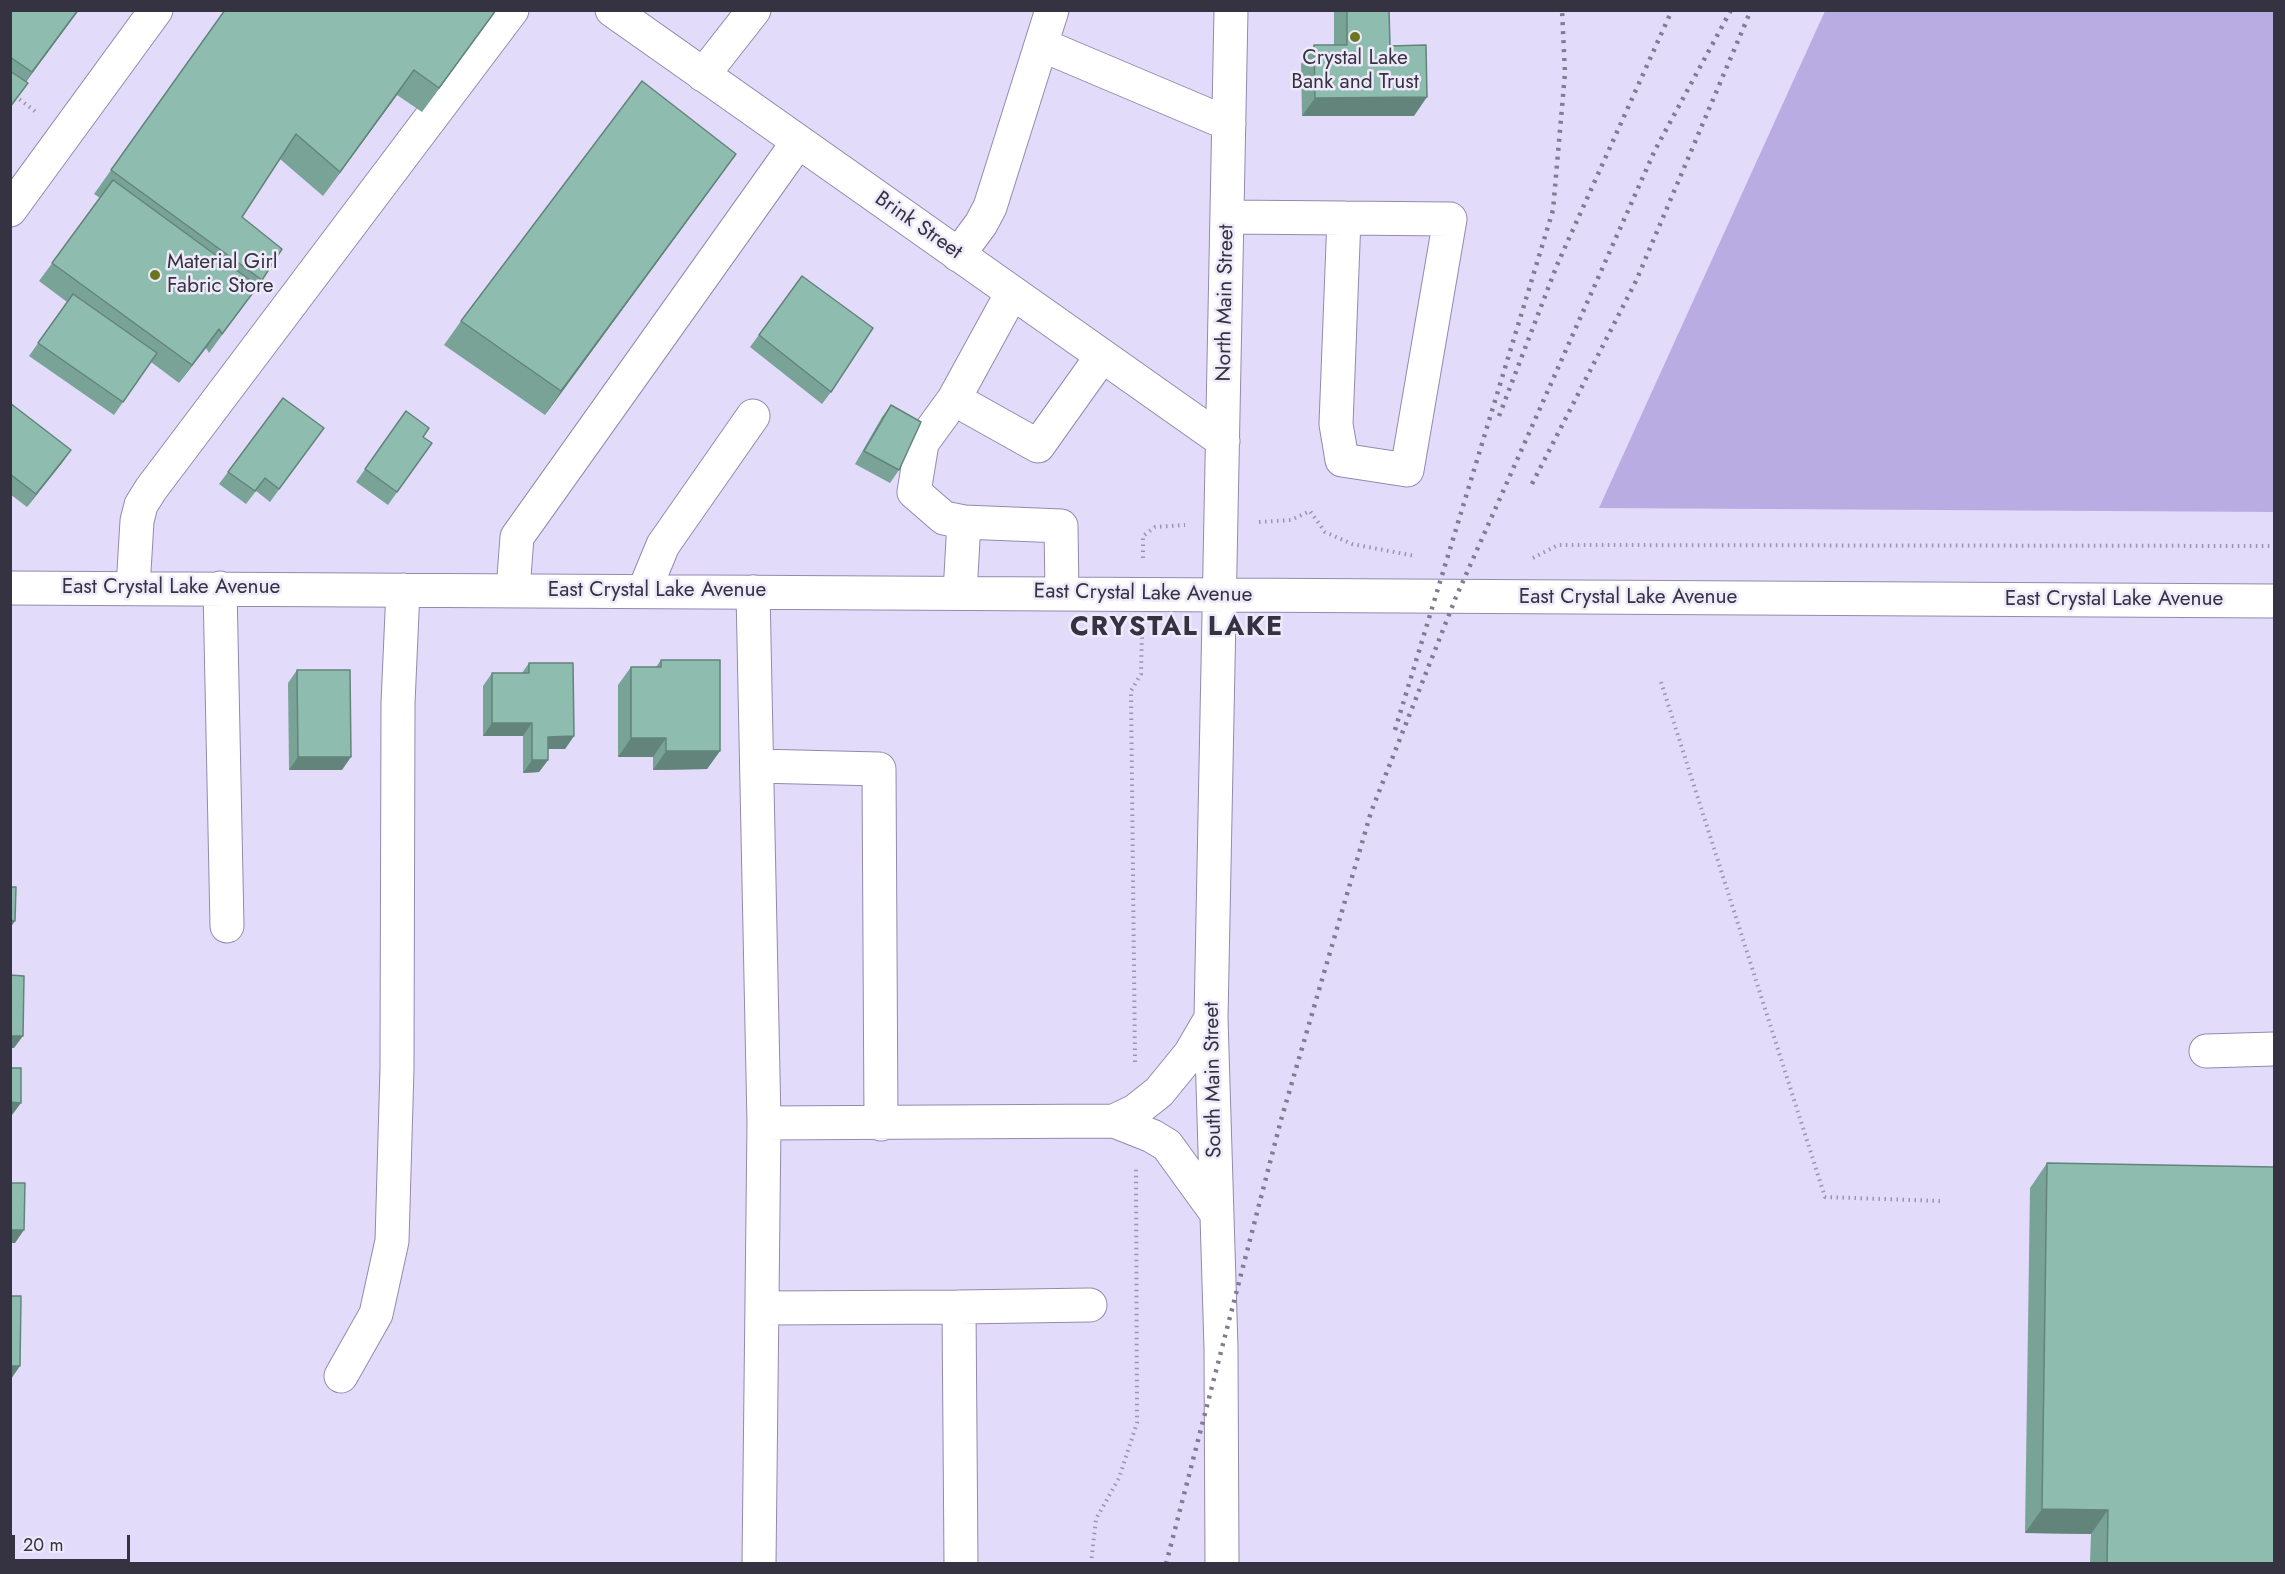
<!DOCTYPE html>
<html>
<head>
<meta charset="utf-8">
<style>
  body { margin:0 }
  #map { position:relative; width:2285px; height:1574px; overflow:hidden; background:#e2dbfa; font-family:Jost,sans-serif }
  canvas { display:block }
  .frame { position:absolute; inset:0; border:12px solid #353241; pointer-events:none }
  .scale { position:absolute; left:12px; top:1535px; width:118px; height:27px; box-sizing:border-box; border:3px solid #353241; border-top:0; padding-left:8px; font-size:18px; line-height:21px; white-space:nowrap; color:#353241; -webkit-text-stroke:4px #eeeafa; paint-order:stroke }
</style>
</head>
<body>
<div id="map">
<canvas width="2285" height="1574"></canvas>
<div class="frame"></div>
<div class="scale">20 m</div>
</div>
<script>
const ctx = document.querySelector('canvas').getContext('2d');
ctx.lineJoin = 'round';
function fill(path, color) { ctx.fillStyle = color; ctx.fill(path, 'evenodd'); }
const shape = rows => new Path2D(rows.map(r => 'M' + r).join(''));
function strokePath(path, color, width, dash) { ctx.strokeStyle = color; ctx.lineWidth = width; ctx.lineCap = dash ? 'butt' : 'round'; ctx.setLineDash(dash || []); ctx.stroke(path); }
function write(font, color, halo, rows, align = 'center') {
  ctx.font = font + ' Jost,sans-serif'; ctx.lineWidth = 5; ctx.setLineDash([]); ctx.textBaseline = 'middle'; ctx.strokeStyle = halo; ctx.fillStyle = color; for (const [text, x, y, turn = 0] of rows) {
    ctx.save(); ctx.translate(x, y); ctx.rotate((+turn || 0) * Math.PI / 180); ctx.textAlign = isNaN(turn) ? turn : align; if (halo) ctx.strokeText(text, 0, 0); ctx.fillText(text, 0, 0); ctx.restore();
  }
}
const green = shape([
  [1825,11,2274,11,2274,512,1599,508]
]);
const path = shape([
  [10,92,36,112],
  [1259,522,1291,520,1310,511,1325,532,1352,544,1415,556],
  [1143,558,1143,536,1155,527,1185,525],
  [1533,558,1558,545,2274,546],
  [1661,682,1825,1197,1941,1201],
  [1135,1062,1131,691,1141,674,1142,632],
  [1091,1564,1096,1519,1119,1478,1137,1423,1136,1168]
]);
const minor = shape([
  [612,10,1223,441],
  [1042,45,1229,124],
  [703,75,754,10],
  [10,210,156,10],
  [1227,217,1344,218,1450,219,1407,470,1342,460,1336,424,1344,218],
  [958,255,981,224,990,207,1052,10],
  [1012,293,954,399,1038,446,1102,356],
  [954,399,922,443,914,492,944,518,964,522,1061,526,1062,593],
  [10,588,2274,601],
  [133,588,137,521,141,505,151,489,512,10],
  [220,588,227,926],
  [513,590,517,537,798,142],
  [644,591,663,545,753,416],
  [753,592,764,1123,759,1564],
  [960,593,964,522],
  [757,766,879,769,881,1124],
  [2206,1051,2274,1049],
  [1114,1121,1135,1111,1159,1092,1190,1054,1211,1018],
  [764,1123,1114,1121,1152,1136,1167,1145,1217,1214],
  [959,1307,1090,1305],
  [762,1308,959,1307,961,1564],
  [341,1376,376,1314,392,1241,397,1068,398,703,403,590],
  [1222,1564,1221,1348,1211,1018,1231,10]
]);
const rail = shape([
  [1499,416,1557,265,1672,10],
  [1532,484,1636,281,1751,10],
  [1395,730,1553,210,1565,73,1562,10],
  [1166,1564,1281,1120,1371,812,1456,597,1655,150,1731,10]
]);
const wall = shape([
  [10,10,79,10,26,82,10,107],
  [225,10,496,10,422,112,397,95,323,196,280,159,242,217,262,280,209,353,206,348,179,383,151,362,114,415,29,356,67,302,39,281,100,198,94,194],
  [1334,10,1389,10,1390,46,1414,116,1302,116,1301,64,1314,45,1334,45],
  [736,154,545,415,444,345,461,321],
  [802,276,831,392,822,404,750,347],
  [10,403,71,450,27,507,10,494],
  [891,405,899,470,890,483,855,464,882,417],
  [406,411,423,437,432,443,388,505,356,482],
  [315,440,270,502,256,491,246,504,219,484,228,472],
  [661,660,720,751,707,769,653,770,653,757,618,757,618,685,631,667,656,667],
  [529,663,574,736,565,749,548,749,548,760,539,772,523,773,523,736,483,736,483,686,492,673,522,673],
  [297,670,342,770,289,770,288,683],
  [2047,1163,2274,1563,2090,1563,2091,1534,2025,1533,2030,1188]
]);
const shadedWall = shape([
  [78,10,79,10,15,96,32,72],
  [496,10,493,15,422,112,439,88],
  [414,70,397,95,323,196,340,172],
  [1427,97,1414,116,1302,116,1315,98],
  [736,154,719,178,545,415,561,391],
  [219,329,206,348,179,383,192,365],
  [71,450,62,463,27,507,36,494],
  [492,723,532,723,523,736,483,736],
  [574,736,565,749,539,749,548,737],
  [631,738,666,738,653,757,618,757],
  [666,751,720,751,707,769,653,770],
  [298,757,351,757,342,770,289,770],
  [532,760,548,760,539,772,523,773],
  [10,920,15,921,10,928],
  [10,1036,23,1036,14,1048,10,1048],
  [10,1102,21,1103,12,1115,10,1115],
  [10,1230,24,1230,15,1243,10,1243],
  [10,1366,20,1366,11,1379],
  [2042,1509,2108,1510,2091,1534,2025,1533]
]);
const building = shape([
  [10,10,78,10,32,72,10,57,10,10],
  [225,10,496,10,439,88,414,70,340,172,296,134,242,217,282,249,262,280,111,170,225,10],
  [1347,10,1389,10,1390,46,1426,45,1427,97,1315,98,1314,45,1347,45,1347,10],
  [10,71,28,83,10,107,10,71],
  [642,81,736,154,561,391,461,321,642,81],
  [113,180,258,286,222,334,219,329,192,365,52,263,113,180],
  [802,276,873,328,831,392,759,335,802,276],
  [73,294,157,353,123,402,38,343,73,294],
  [283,398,324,428,279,489,265,478,255,491,228,472,283,398],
  [10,403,71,450,36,494,10,474,10,403],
  [891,405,921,422,899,470,864,451,891,405],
  [406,411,429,428,423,437,432,443,397,492,365,469,406,411],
  [661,660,720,660,720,751,666,751,666,738,631,738,631,667,661,667,661,660],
  [529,663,573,663,574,736,548,737,548,760,532,760,532,723,492,723,492,673,529,673,529,663],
  [297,670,350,670,351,757,298,757,297,670],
  [10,887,16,887,15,921,10,920,10,887],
  [10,975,24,976,23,1036,10,1036,10,975],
  [10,1068,21,1068,21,1103,10,1102,10,1068],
  [2047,1163,2274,1167,2274,1563,2107,1563,2108,1510,2042,1509,2047,1163],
  [10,1183,25,1183,24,1230,10,1230,10,1183],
  [10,1296,21,1296,20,1366,10,1366,10,1296]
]);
const markers = [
  [1355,37,6,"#6c7621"],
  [155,275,6,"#6c7621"]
];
const poiNames = [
  ["Crystal Lake",1355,59],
  ["Bank and Trust",1355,83],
  ["Material Girl",167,263,"left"],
  ["Fabric Store",167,287,"left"]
];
const streetNames = [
  ["Brink Street",918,226,35],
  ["North Main Street",1226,303,-89],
  ["East Crystal Lake Avenue",171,588],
  ["East Crystal Lake Avenue",657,591],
  ["East Crystal Lake Avenue",1143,594,1],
  ["East Crystal Lake Avenue",1628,598],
  ["East Crystal Lake Avenue",2114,600],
  ["South Main Street",1214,1080,-91]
];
const districtNames = [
  ["CRYSTAL LAKE",1177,628]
];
fill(green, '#b9ace3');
strokePath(minor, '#938aae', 35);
strokePath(path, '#9b96ae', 4, [1.5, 4.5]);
strokePath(minor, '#fff', 33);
strokePath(rail, '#817c92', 4.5, [3, 6]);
fill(wall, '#7aa397');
fill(shadedWall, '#63847b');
fill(building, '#8ebdb0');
strokePath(building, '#63847b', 1.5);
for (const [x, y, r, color] of markers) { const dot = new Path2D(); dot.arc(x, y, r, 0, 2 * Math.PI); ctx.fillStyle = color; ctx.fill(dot); strokePath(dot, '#eeeafa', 2); }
write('21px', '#353241', '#eeeafa', poiNames);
write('21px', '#353241', '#eeeafa', streetNames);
ctx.letterSpacing = '1.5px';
write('bold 27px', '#353241', '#eeeafa', districtNames);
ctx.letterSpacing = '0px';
</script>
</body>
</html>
